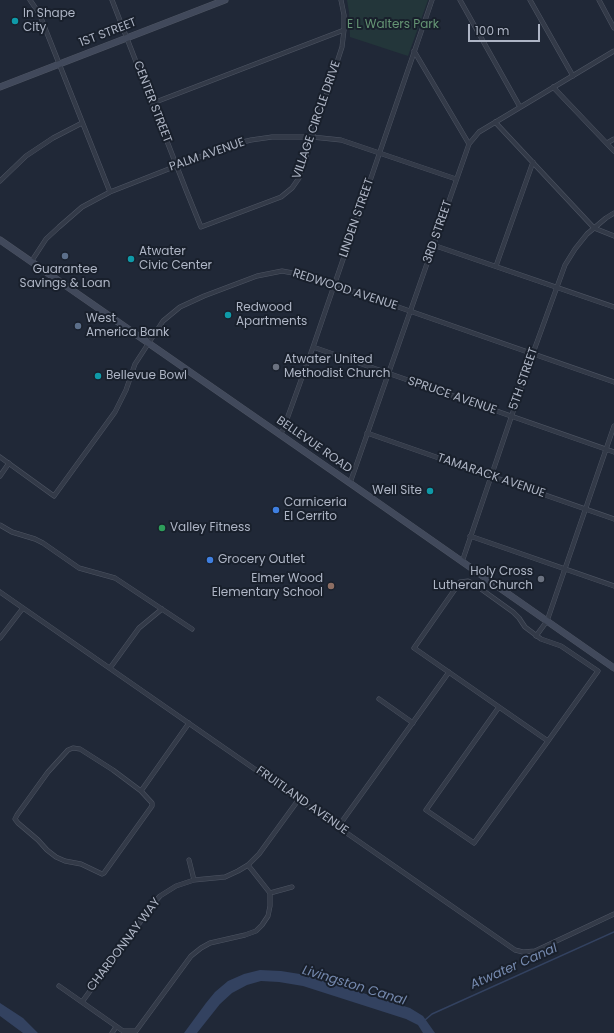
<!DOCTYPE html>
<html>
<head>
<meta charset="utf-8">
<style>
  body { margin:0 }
  #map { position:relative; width:614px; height:1033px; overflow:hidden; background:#202837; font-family:Poppins,sans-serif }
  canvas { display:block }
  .scale { position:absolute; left:468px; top:24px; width:72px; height:18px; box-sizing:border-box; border:2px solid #aeb5c5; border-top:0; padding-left:5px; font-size:12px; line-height:14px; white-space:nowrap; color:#aeb5c5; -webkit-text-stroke:3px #19202c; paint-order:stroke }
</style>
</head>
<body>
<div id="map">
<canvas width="614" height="1033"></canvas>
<div class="scale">100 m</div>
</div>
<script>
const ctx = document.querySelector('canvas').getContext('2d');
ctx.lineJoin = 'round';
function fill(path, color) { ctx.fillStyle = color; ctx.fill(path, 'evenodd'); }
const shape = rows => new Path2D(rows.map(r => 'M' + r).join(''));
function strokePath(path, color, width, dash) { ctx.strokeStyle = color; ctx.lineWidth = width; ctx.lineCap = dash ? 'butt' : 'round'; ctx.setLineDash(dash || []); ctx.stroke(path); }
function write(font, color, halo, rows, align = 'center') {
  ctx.font = font + ' Poppins,sans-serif'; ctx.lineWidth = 4; ctx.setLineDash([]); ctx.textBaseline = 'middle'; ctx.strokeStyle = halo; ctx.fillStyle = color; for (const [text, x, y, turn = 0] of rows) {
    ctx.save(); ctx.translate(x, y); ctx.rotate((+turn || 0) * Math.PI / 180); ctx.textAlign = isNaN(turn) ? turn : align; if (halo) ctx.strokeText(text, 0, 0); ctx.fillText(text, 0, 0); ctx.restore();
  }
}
const green = shape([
  [347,0,428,0,408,56,350,37,349,12]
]);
const water = shape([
  [260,970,281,971,306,975,410,1008,423,1016,435,1033,423,1033,418,1025,406,1019,303,986,279,982,261,981,247,985,232,993,220,1004,197,1033,184,1033,206,1003,215,992,228,981,244,974],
  [0,1003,23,1018,38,1033,23,1033,0,1016]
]);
const stream = shape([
  [425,1020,432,1014,614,932]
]);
const street = shape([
  [30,0,39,13,110,192],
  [112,0,186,190,201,227,281,197,292,188,299,178,342,47,344,30,344,15,341,0],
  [460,0,520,107],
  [530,0,573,76],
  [599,0,614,28],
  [414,51,469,144],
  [553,87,614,151],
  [153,103,344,30],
  [495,122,594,228,614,236],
  [607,143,614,139],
  [0,181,26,156,53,138,82,123],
  [433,245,614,307],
  [31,262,46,239,59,227,82,207,110,192,230,145,251,140,272,137,312,137,341,140,456,179],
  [496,266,533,162],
  [313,347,614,452],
  [367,433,614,519],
  [280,434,283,430,313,347,432,0],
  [0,457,54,496,115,412,126,390,135,364,163,321,180,307,204,296,257,276,282,271,309,276,614,382],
  [0,476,9,463],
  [350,483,469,144,479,132,614,51],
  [0,525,12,532,35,539,43,543,79,568,115,578,192,629],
  [470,536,614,586],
  [462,562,533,353,565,265,575,249,587,234,606,218,614,213],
  [0,592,515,950,523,952,535,951,614,914],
  [536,636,547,621,614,426],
  [0,638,23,608],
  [110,668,139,628,162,609],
  [379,699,413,723],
  [499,707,426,810,474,843,548,741,598,671,561,646,541,639,525,627,519,618,513,612,474,584,468,581,460,582,414,648,548,741],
  [73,748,80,749,113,770,141,791,152,803,152,806,104,873,102,874,81,864,65,861,56,857,47,850,38,840,18,823,15,819,17,815,48,772,68,750,73,748],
  [141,791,189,723],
  [338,827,449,672],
  [189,860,194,880],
  [270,893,292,887],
  [59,986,123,1031,136,1031,191,956,201,948,210,943,245,935,256,931,262,925,268,916,270,906,270,893,248,865],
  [82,1002,154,903,160,896,176,886,194,880,225,877,238,871,248,865,259,854,299,799],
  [112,1033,116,1027]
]);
const secondary = shape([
  [0,87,225,0],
  [0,240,350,483,614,668]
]);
const markers = [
  [15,21,4,"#0f9aa8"],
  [65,256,4,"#5c6f8a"],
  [131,259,4,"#0f9aa8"],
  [228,315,4,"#0f9aa8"],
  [78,326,4,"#5c6f8a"],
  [276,367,4,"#6b7280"],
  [98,376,4,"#0f9aa8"],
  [430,491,4,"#0f9aa8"],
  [276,510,4,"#3f7fe0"],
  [162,528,4,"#2e9e5b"],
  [210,560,4,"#3f7fe0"],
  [541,579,4,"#6b7280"],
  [331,586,4,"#8d6e63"]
];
const poiNames = [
  ["In Shape",23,14],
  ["City",23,28],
  ["Atwater",139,252],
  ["Civic Center",139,266],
  ["Guarantee",65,270,"center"],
  ["Savings & Loan",65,284,"center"],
  ["Redwood",236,308],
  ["Apartments",236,322],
  ["West",86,319],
  ["America Bank",86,333],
  ["Atwater United",284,360],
  ["Methodist Church",284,374],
  ["Bellevue Bowl",106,376],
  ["Well Site",422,491,"right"],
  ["Carniceria",284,503],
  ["El Cerrito",284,517],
  ["Valley Fitness",170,528],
  ["Grocery Outlet",218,560],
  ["Holy Cross",533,572,"right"],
  ["Lutheran Church",533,586,"right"],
  ["Elmer Wood",323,579,"right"],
  ["Elementary School",323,593,"right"]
];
const parkNames = [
  ["E L Walters Park",393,25]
];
const streetNames = [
  ["1ST STREET",108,33,-21],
  ["CENTER STREET",152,102,69],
  ["VILLAGE CIRCLE DRIVE",317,120,-71],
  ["PALM AVENUE",207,155,-19],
  ["LINDEN STREET",357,218,-71],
  ["3RD STREET",438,232,-71],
  ["REDWOOD AVENUE",345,290,18],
  ["5TH STREET",524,379,-71],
  ["SPRUCE AVENUE",452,396,19],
  ["BELLEVUE ROAD",314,445,35],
  ["TAMARACK AVENUE",491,476,19],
  ["FRUITLAND AVENUE",302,801,35],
  ["CHARDONNAY WAY",124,945,-53]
];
const waterNames = [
  ["Atwater Canal",514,967,-24],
  ["Livingston Canal",354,986,17]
];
fill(green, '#23363a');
fill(water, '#334260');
strokePath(stream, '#334260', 1.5);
strokePath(street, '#4e5563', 5);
strokePath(secondary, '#4e5563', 7);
strokePath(street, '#333a48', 4);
strokePath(secondary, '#41495b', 6);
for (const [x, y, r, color] of markers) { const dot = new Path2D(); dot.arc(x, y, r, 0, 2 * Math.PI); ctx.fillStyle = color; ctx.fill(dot); strokePath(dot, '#19202c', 1.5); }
write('12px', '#aeb5c5', '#19202c', poiNames, 'left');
write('12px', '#659574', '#19202c', parkNames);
write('12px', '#aeb5c5', '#19202c', streetNames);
write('italic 13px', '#7589ae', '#19202c', waterNames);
</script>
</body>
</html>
